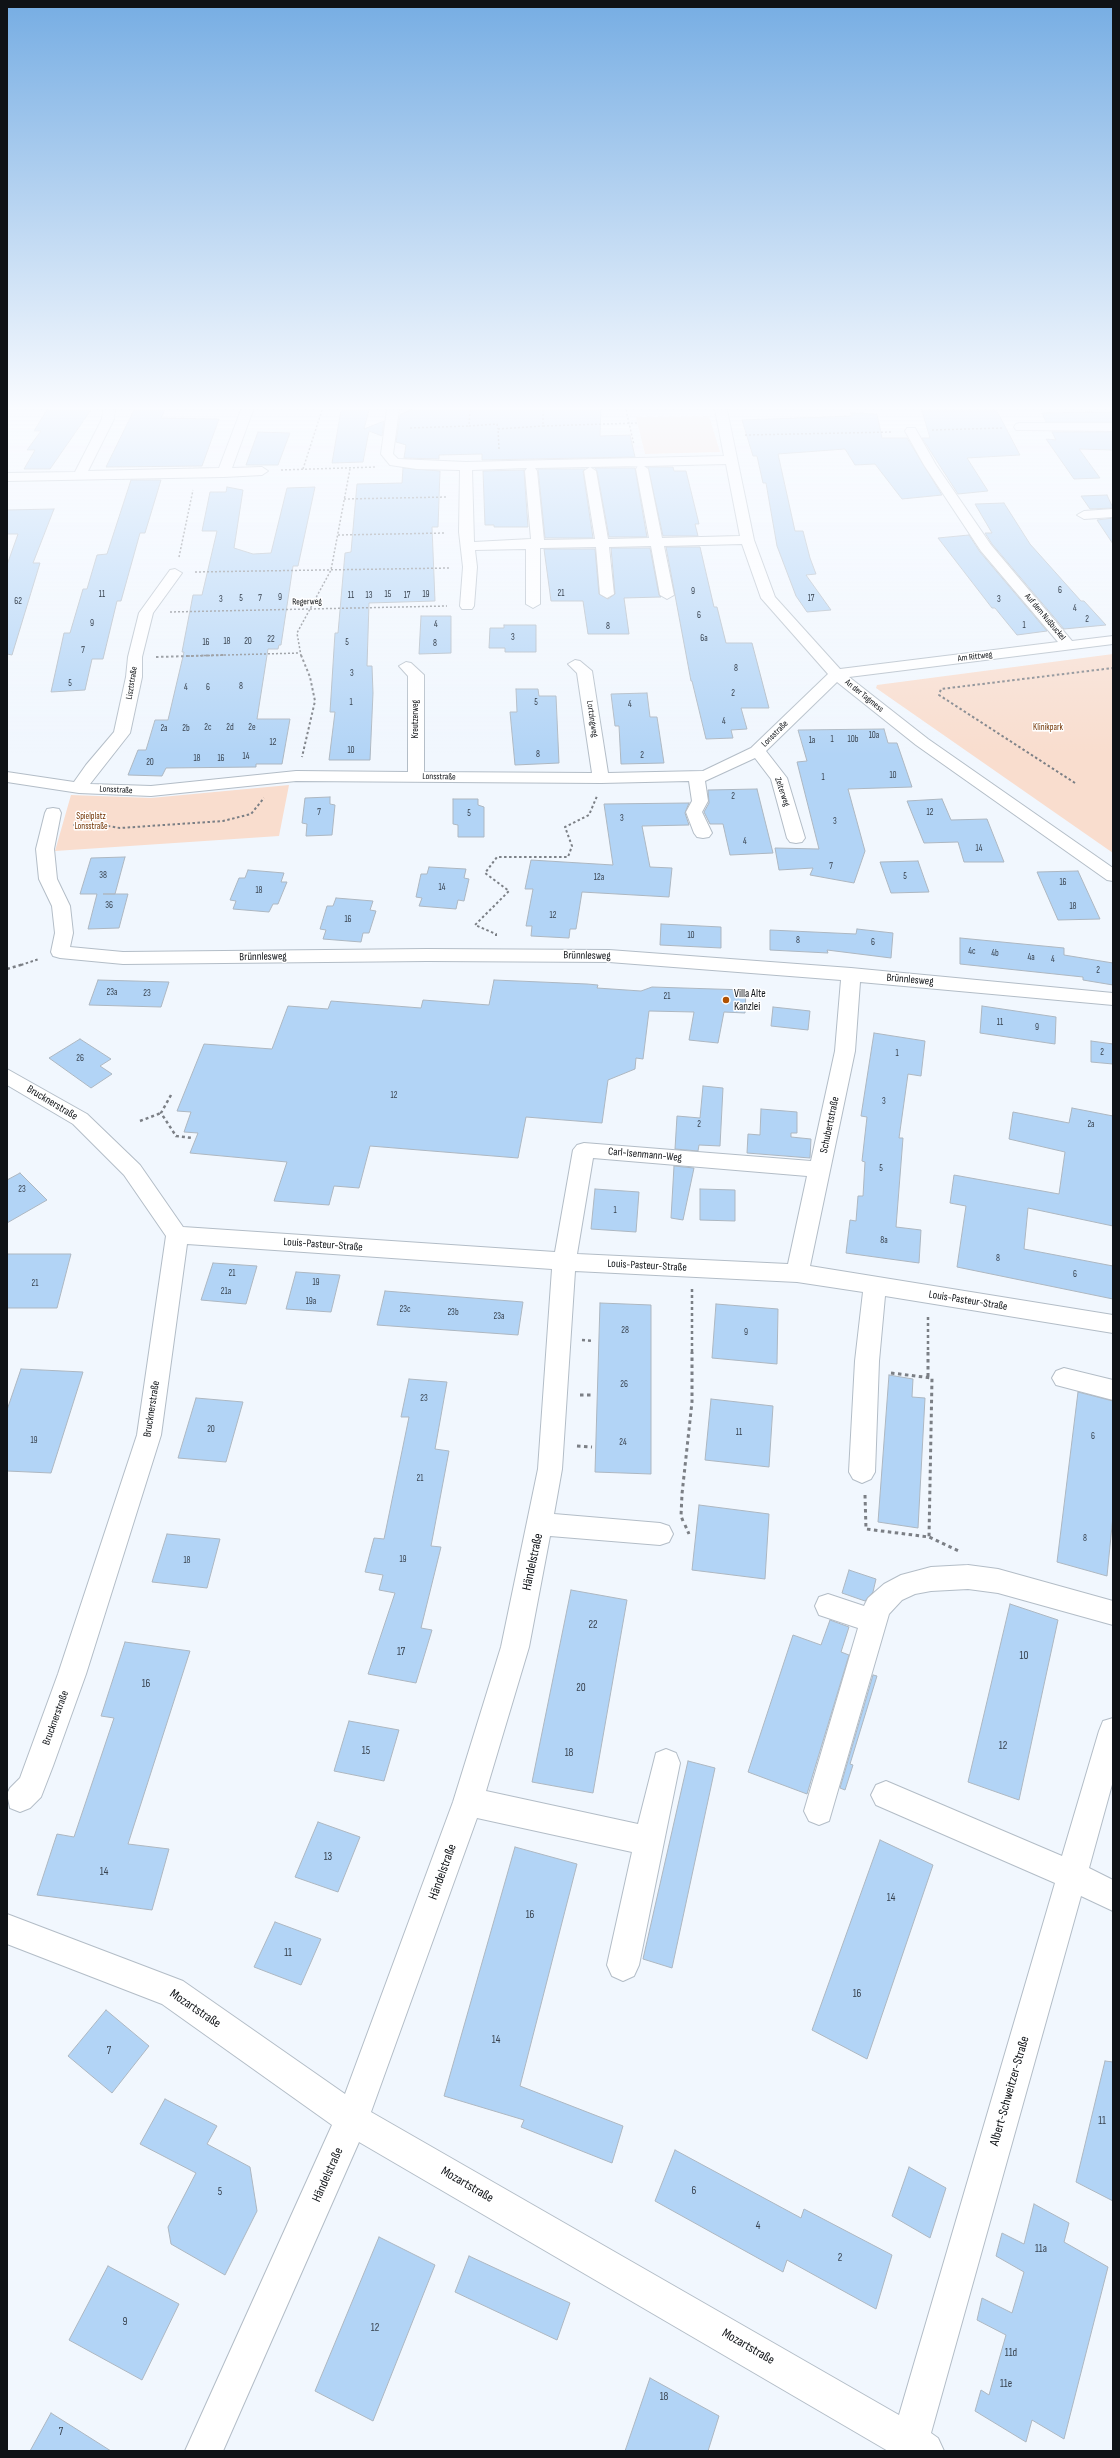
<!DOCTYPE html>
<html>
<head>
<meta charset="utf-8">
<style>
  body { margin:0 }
  #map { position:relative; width:1120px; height:2458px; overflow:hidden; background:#f1f7fe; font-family:"Sofia Sans Condensed",sans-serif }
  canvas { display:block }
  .frame { position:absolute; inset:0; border:8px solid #0f1216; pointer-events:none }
</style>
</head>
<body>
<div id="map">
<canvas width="1120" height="2458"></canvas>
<div class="frame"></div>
</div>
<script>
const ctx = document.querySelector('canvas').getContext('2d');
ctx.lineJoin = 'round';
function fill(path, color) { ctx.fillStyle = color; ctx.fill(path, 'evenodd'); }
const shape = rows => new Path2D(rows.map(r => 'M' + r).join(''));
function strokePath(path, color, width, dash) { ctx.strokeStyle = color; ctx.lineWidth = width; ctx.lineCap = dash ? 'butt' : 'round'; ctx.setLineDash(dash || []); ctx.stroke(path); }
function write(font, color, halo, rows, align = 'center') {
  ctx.font = font + ' "Sofia Sans Condensed",sans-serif'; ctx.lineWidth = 3; ctx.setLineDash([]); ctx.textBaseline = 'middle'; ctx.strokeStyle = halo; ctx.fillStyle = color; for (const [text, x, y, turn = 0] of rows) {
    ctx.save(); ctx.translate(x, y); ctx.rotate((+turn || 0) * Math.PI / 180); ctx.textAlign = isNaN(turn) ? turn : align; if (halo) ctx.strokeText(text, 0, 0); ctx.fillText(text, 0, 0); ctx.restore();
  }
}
const green = shape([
  [709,416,720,452,645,454,636,417],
  [1113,654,1113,853,876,688,877,685],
  [289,785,279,836,55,851,71,795,151,798]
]);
const building = shape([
  [47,410,91,410,50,469,24,469,35,450,27,450,41,431,34,431,47,410],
  [134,410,165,410,161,418,219,419,202,466,106,467,134,410],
  [341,410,369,410,364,429,384,421,382,436,369,431,363,462,332,463,341,410],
  [411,410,601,410,600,436,630,435,635,457,482,460,482,454,439,455,439,459,404,458,406,445,396,442,400,415,411,410],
  [922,411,997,411,1020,455,967,458,988,491,958,494,922,438,930,438,922,411],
  [1113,412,1113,422,1046,422,1042,413,1113,412],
  [851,413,877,414,882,438,907,438,942,495,902,499,875,464,855,465,845,449,778,454,795,531,803,531,810,558,816,574,806,575,831,610,807,612,796,596,777,546,766,483,763,483,757,456,753,456,742,420,852,416,851,413],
  [258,432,290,433,278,465,246,465,258,432],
  [1052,432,1113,432,1113,450,1079,449,1100,478,1074,479,1046,439,1056,440,1052,432],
  [648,467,673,467,674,471,686,471,699,524,695,524,698,536,663,536,648,467],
  [403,468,440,471,438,527,432,527,435,601,369,603,367,666,372,666,373,693,370,760,329,760,335,712,330,712,335,633,338,633,345,553,351,552,357,484,402,483,403,468],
  [595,468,635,468,647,537,609,537,597,471,595,468],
  [538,469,585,469,583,471,593,538,545,538,538,469],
  [524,470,528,527,494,527,494,525,485,525,483,471,524,470],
  [131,480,161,480,145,533,140,533,121,601,117,601,103,659,92,659,85,690,51,692,64,633,70,633,83,589,87,589,97,555,107,554,131,480],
  [227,487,243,490,234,548,253,554,271,553,287,488,315,487,298,566,293,566,281,645,279,645,278,649,268,649,257,719,290,719,282,764,256,764,256,767,166,768,162,776,128,775,138,750,146,750,155,720,168,720,184,652,182,652,193,595,202,595,217,531,202,531,210,492,226,492,227,487],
  [1107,495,1113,508,1090,509,1081,496,1107,495],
  [1004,503,1030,544,1081,601,1084,601,1106,625,1064,629,992,544,985,533,992,533,975,504,1004,503],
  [54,509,33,563,40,563,12,655,7,654,7,565,18,534,7,534,7,510,54,509],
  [1113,518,1113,544,1097,520,1113,518],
  [969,535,980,552,1047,631,1017,635,995,608,992,608,938,538,969,535],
  [666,547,700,547,714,607,717,607,726,643,752,643,769,708,741,708,747,729,731,730,733,738,706,739,692,681,691,681,666,547],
  [611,548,650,548,659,595,661,597,624,598,629,634,588,634,583,601,551,601,544,549,595,549,599,594,608,599,615,594,611,548],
  [421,616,451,616,451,653,419,654,421,616],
  [504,625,536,625,536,652,505,652,505,648,489,648,490,628,504,628,504,625],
  [516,689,538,689,539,696,556,696,559,763,515,765,510,712,517,712,516,689],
  [647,693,650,717,657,717,664,763,621,764,619,726,615,726,611,694,647,693],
  [884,729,888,743,897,743,912,787,848,789,865,851,854,883,810,875,813,868,779,870,775,848,819,849,797,762,807,761,798,730,884,729],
  [757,789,773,853,730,855,723,824,710,824,704,812,709,803,708,790,757,789],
  [330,797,330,804,335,805,332,835,306,836,307,824,302,823,305,798,330,797],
  [453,799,478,799,478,805,484,807,484,837,458,837,458,825,453,824,453,799],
  [942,799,951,820,987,819,1004,862,964,862,958,842,924,843,907,801,942,799],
  [689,803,685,813,689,825,642,826,650,867,672,868,669,897,582,892,576,929,570,929,569,938,531,936,532,926,526,926,533,889,525,889,531,860,613,865,604,804,689,803],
  [125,857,115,894,103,894,128,894,119,928,88,929,97,894,80,894,91,858,125,857],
  [918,861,929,892,891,893,880,862,918,861],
  [429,867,466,869,464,878,469,879,464,901,458,900,456,909,419,906,422,898,416,897,421,874,427,874,429,867],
  [248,870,284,873,281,882,287,882,278,904,273,904,269,912,233,909,236,901,230,900,239,878,245,878,248,870],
  [1078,871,1100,919,1058,920,1037,872,1078,871],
  [336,898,373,901,370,910,376,911,369,933,363,933,361,942,323,939,326,930,320,929,327,906,333,906,336,898],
  [661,924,721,927,721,948,660,945,661,924],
  [857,929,893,933,891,958,827,950,828,953,770,950,770,930,856,934,857,929],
  [960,938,1064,948,1064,955,1113,963,1113,985,1083,980,1083,977,960,964,960,938],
  [98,980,134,981,169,982,161,1007,89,1005,98,980],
  [494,980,587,984,598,985,597,988,641,991,652,987,746,990,745,1013,724,1012,718,1043,689,1040,694,1012,649,1011,643,1059,636,1058,635,1069,608,1080,602,1123,526,1117,518,1158,370,1146,359,1188,334,1186,329,1205,274,1201,287,1162,190,1153,198,1133,184,1132,191,1112,177,1111,204,1044,272,1049,288,1006,328,1009,331,1001,421,1008,423,1000,489,1005,494,980],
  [982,1006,1056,1017,1055,1044,980,1033,982,1006],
  [773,1007,810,1011,808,1030,771,1026,773,1007],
  [874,1033,925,1041,921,1076,908,1074,899,1138,903,1138,896,1227,921,1230,919,1263,846,1253,850,1220,856,1221,858,1196,863,1196,865,1162,862,1161,867,1117,861,1116,874,1033],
  [80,1039,111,1059,100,1066,112,1074,91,1088,49,1058,80,1039],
  [1091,1041,1113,1044,1113,1064,1091,1062,1091,1041],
  [703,1086,723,1088,720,1146,699,1145,698,1151,675,1149,677,1116,700,1118,703,1086],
  [1072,1108,1113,1116,1113,1226,1028,1208,1024,1249,1113,1266,1113,1299,957,1267,966,1206,950,1203,954,1175,1059,1194,1065,1152,1009,1139,1013,1112,1069,1123,1072,1108],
  [761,1109,797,1112,797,1133,791,1133,791,1137,811,1139,810,1158,747,1153,748,1134,760,1135,761,1109],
  [674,1166,694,1168,683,1220,671,1218,674,1166],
  [20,1173,47,1200,7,1223,7,1180,20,1173],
  [595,1189,639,1192,636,1232,591,1229,595,1189],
  [700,1189,735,1190,735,1221,700,1220,700,1189],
  [7,1254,71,1254,57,1308,7,1308,7,1254],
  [213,1263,257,1266,246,1304,201,1300,213,1263],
  [296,1272,340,1275,331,1312,286,1309,296,1272],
  [385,1291,523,1302,518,1335,377,1325,385,1291],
  [600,1303,651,1305,651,1474,595,1472,600,1303],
  [716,1304,778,1309,777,1364,712,1358,716,1304],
  [21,1369,83,1372,51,1473,7,1471,7,1410,21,1369],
  [889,1375,913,1379,912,1397,925,1398,918,1528,878,1522,889,1375],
  [409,1379,447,1382,435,1449,449,1451,431,1546,441,1547,421,1628,432,1630,416,1683,368,1674,395,1593,379,1590,383,1575,365,1572,374,1538,384,1539,409,1417,401,1417,409,1379],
  [1078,1392,1113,1401,1113,1516,1107,1576,1057,1562,1078,1392],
  [196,1398,243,1402,226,1462,178,1458,196,1398],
  [711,1399,773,1406,769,1467,705,1460,711,1399],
  [699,1505,769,1514,765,1579,692,1570,699,1505],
  [167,1534,220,1539,207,1588,152,1582,167,1534],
  [849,1570,876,1579,873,1592,865,1601,842,1593,849,1570],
  [571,1590,627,1600,593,1793,532,1782,571,1590],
  [1010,1604,1058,1620,1019,1800,968,1782,1010,1604],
  [830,1620,849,1627,841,1652,849,1655,807,1794,748,1772,793,1635,821,1645,830,1620],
  [125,1642,190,1651,128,1844,169,1849,152,1910,37,1895,57,1834,74,1837,114,1718,101,1716,125,1642],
  [873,1675,877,1676,850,1764,853,1765,845,1790,840,1788,873,1675],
  [349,1721,399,1730,384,1781,334,1771,349,1721],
  [688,1761,715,1768,672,1968,643,1959,688,1761],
  [318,1822,360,1837,338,1892,295,1877,318,1822],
  [880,1840,933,1865,867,2059,812,2030,880,1840],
  [515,1847,577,1864,520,2086,623,2126,612,2163,521,2127,524,2120,444,2096,515,1847],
  [275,1922,321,1939,301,1985,254,1967,275,1922],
  [106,2010,149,2046,112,2093,68,2056,106,2010],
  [1105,2061,1113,2062,1113,2201,1076,2182,1105,2061],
  [165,2099,217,2126,207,2144,250,2167,257,2211,225,2275,171,2244,168,2227,196,2173,140,2144,165,2099],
  [675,2150,801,2218,804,2209,892,2255,876,2309,787,2260,783,2272,655,2201,675,2150],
  [909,2167,946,2188,930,2238,892,2216,909,2167],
  [1034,2204,1069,2223,1064,2242,1108,2267,1064,2439,1032,2420,1026,2442,975,2411,981,2390,989,2395,1006,2335,977,2320,982,2298,1012,2313,1024,2272,996,2256,1002,2233,1024,2244,1034,2204],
  [379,2237,435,2265,373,2421,315,2391,379,2237],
  [469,2256,570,2303,557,2340,455,2292,469,2256],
  [108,2266,179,2304,142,2380,69,2340,108,2266],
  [650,2378,719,2416,708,2451,625,2451,650,2378],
  [51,2413,111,2451,30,2451,51,2413]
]);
const pathFar3 = shape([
  [470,410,469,426,497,424,498,429],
  [543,410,543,426,638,423],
  [626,410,634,445],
  [410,428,469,426],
  [932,430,1003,428],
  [745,435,893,432],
  [499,449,498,429,543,426],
  [303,469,322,410],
  [281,470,376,467],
  [344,499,447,497],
  [338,535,446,533],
  [179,557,193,490],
  [195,572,450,568],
  [170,612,447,606],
  [188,656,300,653],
  [301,656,297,633,331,570,350,469]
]);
const pathFar2 = shape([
  [301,655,310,677,315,701,302,757],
  [156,657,224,655],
  [1075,783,939,695,941,689,1113,668],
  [73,825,96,824,120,828,223,821,251,814,264,798],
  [496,936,496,934,475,925,509,891,485,873,497,857,568,857,572,846,565,827,589,815,597,796],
  [21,965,39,959]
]);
const pathFar1 = shape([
  [7,969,24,964],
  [171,1095,161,1113,176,1136,192,1138],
  [140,1121,161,1113],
  [692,1289,692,1353],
  [928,1317,928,1353],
  [582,1340,594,1341]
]);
const path = shape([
  [928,1352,928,1378],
  [891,1373,932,1378,929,1537],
  [580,1395,593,1395],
  [577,1446,592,1447],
  [865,1495,866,1529,929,1537,961,1552],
  [683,1521,681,1516,682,1494,692,1402,692,1352],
  [685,1525,689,1534]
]);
const minor = shape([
  [103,410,115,410,114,419,88,471,219,468,241,410,253,410,232,468,262,467,268,471,262,475,224,477,7,481,7,473,75,472,102,419,103,410],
  [387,410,399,410,393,454,398,459,466,462,724,456,715,410,727,410,754,540,775,597,840,669,1058,642,981,551,924,465,905,431,907,428,915,428,936,465,991,545,1072,641,1113,636,1113,644,849,677,928,739,1113,868,1113,881,1107,880,916,745,837,682,766,751,787,778,805,838,802,842,796,843,790,842,787,838,771,779,755,758,705,781,708,801,702,812,712,833,709,837,703,838,697,837,694,833,686,812,692,801,689,781,601,783,296,781,151,796,79,793,7,782,7,772,74,782,86,765,114,732,126,677,128,657,139,613,170,570,175,569,182,573,153,613,142,657,142,677,130,733,90,784,151,786,296,771,408,772,408,676,399,666,406,662,411,663,424,675,424,772,592,773,577,673,568,664,575,660,580,661,592,671,608,773,703,771,751,748,828,674,761,598,742,544,664,546,674,595,667,599,660,595,651,546,609,547,614,594,607,598,600,594,596,547,540,548,540,604,533,608,526,604,526,549,475,550,477,567,474,606,472,609,462,609,460,606,463,567,459,532,460,470,417,469,390,465,381,454,387,410],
  [726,464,740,536,662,538,648,469,644,466,726,464],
  [638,466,636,469,649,538,608,539,596,471,590,467,584,471,595,539,544,540,537,471,535,468,640,466,638,466],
  [527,468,525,471,531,539,474,542,472,470,527,468],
  [1020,423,1113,423,1113,431,1016,430,1014,427,1016,424,1020,423],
  [1113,509,1113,517,1084,519,1077,515,1084,511,1113,509],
  [53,808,59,809,61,813,54,849,57,879,70,906,73,933,70,947,123,952,427,949,609,950,851,968,1113,993,1113,1005,860,982,855,1051,810,1266,1113,1315,1113,1333,885,1296,879,1361,875,1472,871,1479,862,1483,853,1479,849,1472,855,1361,863,1292,797,1282,575,1271,562,1469,554,1514,660,1523,669,1526,673,1534,669,1542,660,1545,550,1536,529,1647,486,1791,638,1824,656,1753,666,1749,676,1753,680,1763,639,1965,634,1976,623,1981,612,1976,607,1965,632,1852,477,1818,371,2112,899,2415,1055,1883,876,1805,871,1795,876,1785,886,1781,1062,1856,1099,1731,1103,1721,1113,1718,1113,1781,1089,1868,1113,1880,1113,1911,1081,1896,931,2433,938,2438,944,2451,888,2451,359,2142,223,2451,185,2451,332,2125,162,2004,7,1944,7,1914,183,1981,345,2094,453,1802,501,1647,538,1469,552,1269,187,1244,161,1435,86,1674,53,1766,41,1797,30,1808,20,1812,10,1808,7,1794,10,1788,20,1778,58,1674,137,1435,166,1236,124,1175,73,1124,7,1085,7,1069,87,1114,140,1165,183,1227,555,1252,573,1150,577,1145,584,1143,811,1161,835,1051,841,980,609,962,427,961,123,964,60,958,53,956,51,952,55,933,52,906,39,879,36,849,45,813,47,809,53,808],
  [593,1158,807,1176,788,1264,577,1254,593,1158],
  [1064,1368,1113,1380,1113,1400,1056,1385,1052,1378,1056,1371,1064,1368],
  [968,1565,998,1569,1113,1601,1113,1625,998,1593,968,1589,931,1591,915,1594,902,1600,889,1614,829,1821,819,1825,809,1821,804,1811,858,1628,819,1615,815,1606,819,1597,828,1594,864,1606,868,1598,884,1584,901,1575,931,1567,968,1565]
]);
const markers = [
  [726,1000,4,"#b15202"]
];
const numberNames = [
  ["6",1060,591],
  ["9",693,592],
  ["21",561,594],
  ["11",102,595],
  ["15",388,595],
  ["19",426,595],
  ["11",351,596],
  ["13",369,596],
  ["17",407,596],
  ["9",280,598],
  ["5",241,599],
  ["7",260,599],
  ["17",811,599],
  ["3",221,600],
  ["3",999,600],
  ["62",18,602],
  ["4",1075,609],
  ["6",699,616],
  ["2",1087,620],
  ["9",92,624],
  ["4",436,625],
  ["1",1024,626],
  ["8",608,627],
  ["3",513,638],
  ["6a",704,639],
  ["22",271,640],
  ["18",227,642],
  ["20",248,642],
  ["16",206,643],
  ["5",347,643],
  ["8",435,644],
  ["7",83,651],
  ["8",736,669],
  ["3",352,674],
  ["5",70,684],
  ["8",241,687],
  ["4",186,688],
  ["6",208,688],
  ["2",733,694],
  ["1",351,703],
  ["5",536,703],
  ["4",630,705],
  ["4",724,722],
  ["2c",208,728],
  ["2d",230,728],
  ["2e",252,728],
  ["2a",164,729],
  ["2b",186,729],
  ["10a",874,736],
  ["1",832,740],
  ["10b",853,740],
  ["1a",812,741],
  ["12",273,743],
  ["10",351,751],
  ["8",538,755],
  ["2",642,756],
  ["14",246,757],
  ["18",197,759],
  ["16",221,759],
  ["20",150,763],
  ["10",893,776],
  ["1",823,778],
  ["2",733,797],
  ["7",319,813],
  ["12",930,813],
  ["5",469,814],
  ["3",622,819],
  ["3",835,822],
  ["4",745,842],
  ["14",979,849],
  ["7",831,867],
  ["38",103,876],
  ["5",905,877],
  ["12a",599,878],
  ["16",1063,883],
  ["14",442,888],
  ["18",259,891],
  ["36",109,906],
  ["18",1073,907],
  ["12",553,916],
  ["16",348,920],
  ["10",691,936],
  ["8",798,941],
  ["6",873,943],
  ["4c",972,952],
  ["4b",995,954],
  ["4a",1031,958],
  ["4",1053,960],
  ["2",1098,971],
  ["23a",112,993],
  ["23",147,994],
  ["21",667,997],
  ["11",1000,1023],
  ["9",1037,1028],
  ["2",1102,1053],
  ["1",897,1054],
  ["26",80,1059],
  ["12",394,1096],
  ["3",884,1102],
  ["2",699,1125],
  ["2a",1091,1125],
  ["5",881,1169],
  ["23",22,1190],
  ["1",615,1211],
  ["8a",884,1241],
  ["8",998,1259],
  ["21",232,1274],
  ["6",1075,1275],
  ["19",316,1283],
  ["21",35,1284],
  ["21a",226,1292],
  ["19a",311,1302],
  ["23c",405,1310],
  ["23b",453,1313],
  ["23a",499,1317],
  ["28",625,1331],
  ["9",746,1333],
  ["26",624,1385],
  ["23",424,1399],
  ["20",211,1430],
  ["11",739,1433],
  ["6",1093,1437],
  ["19",34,1441],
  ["24",623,1443],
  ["21",420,1479],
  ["8",1085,1539],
  ["19",403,1560],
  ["18",187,1561]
];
const farStreetnames = [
  ["Regerweg",307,602,-1],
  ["Auf dem Nußbuckel",1045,617,50],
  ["Am Rittweg",975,657,-7],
  ["Lisztstraße",132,683,-81],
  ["An der Tagmess",864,696,39],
  ["Kreutzerweg",416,719,-90],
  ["Lortzingweg",592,719,81],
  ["Lonsstraße",775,734,-45],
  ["Lonsstraße",439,777,1],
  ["Lonsstraße",116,790,3],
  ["Zelterweg",782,792,71]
];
const farParknames = [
  ["Klinikpark",1048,728],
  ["Spielplatz",91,817],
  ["Lonsstraße",91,827]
];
const streetNames = [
  ["Brünnlesweg",587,956,1],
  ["Brünnlesweg",263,957,-1],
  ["Brünnlesweg",910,980,5],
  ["Brucknerstraße",52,1103,31],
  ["Schubertstraße",830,1125,-78],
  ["Carl-Isenmann-Weg",645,1155,5],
  ["Louis-Pasteur-Straße",323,1245,4],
  ["Louis-Pasteur-Straße",647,1266,3],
  ["Louis-Pasteur-Straße",968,1301,9],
  ["Brucknerstraße",152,1409,-81],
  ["Brucknerstraße",56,1718,-70]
];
const poiNames = [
  ["Villa Alte",734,994],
  ["Kanzlei",734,1007]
];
const nearNumbernames = [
  ["22",593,1625],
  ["17",401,1652],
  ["10",1024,1656],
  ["16",146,1684],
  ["20",581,1688],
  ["12",1003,1746],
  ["15",366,1751],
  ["18",569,1753],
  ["13",328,1857],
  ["14",104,1872],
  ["14",891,1898],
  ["16",530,1915],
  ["11",288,1953],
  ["16",857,1994],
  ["14",496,2040],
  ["7",109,2051],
  ["11",1102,2121],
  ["6",694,2191],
  ["5",220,2192],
  ["4",758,2226],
  ["11a",1041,2249],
  ["2",840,2258],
  ["9",125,2322],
  ["12",375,2328],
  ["11d",1011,2353],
  ["11e",1006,2384],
  ["18",664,2397],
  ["7",61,2432]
];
const nearStreetnames = [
  ["Händelstraße",533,1562,-78],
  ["Händelstraße",443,1872,-70],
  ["Mozartstraße",195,2009,34],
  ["Albert-Schweitzer-Straße",1010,2091,-74],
  ["Händelstraße",328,2175,-66],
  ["Mozartstraße",467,2185,30],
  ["Mozartstraße",748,2347,30]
];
fill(green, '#f9ddce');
fill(building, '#b2d4f6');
strokePath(building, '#adb7c1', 1);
strokePath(minor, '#b3bdc7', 2);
strokePath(pathFar3, '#7b7f85', 1.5, [2, 2]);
strokePath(pathFar2, '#7b7f85', 2, [2.5, 2.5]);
strokePath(pathFar1, '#7b7f85', 2.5, [3, 3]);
strokePath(path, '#7b7f85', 3, [3.5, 3.5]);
fill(minor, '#fff');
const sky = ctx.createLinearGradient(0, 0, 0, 755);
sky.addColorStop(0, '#76ade3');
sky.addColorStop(0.54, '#f9fbff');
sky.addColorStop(1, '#f9fbff00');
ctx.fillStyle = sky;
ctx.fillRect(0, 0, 1120, 755);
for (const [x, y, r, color] of markers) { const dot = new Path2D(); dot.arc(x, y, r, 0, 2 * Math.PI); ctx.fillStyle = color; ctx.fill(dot); strokePath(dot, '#fff', 1.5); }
write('9px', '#38424e', null, numberNames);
write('9px', '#0f1216', '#fff', farStreetnames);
write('9px', '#713200', '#fff', farParknames);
write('11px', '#0f1216', '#fff', streetNames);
write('11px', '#0f1216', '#fff', poiNames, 'left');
write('11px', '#38424e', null, nearNumbernames);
write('13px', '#0f1216', '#fff', nearStreetnames);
</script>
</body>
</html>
